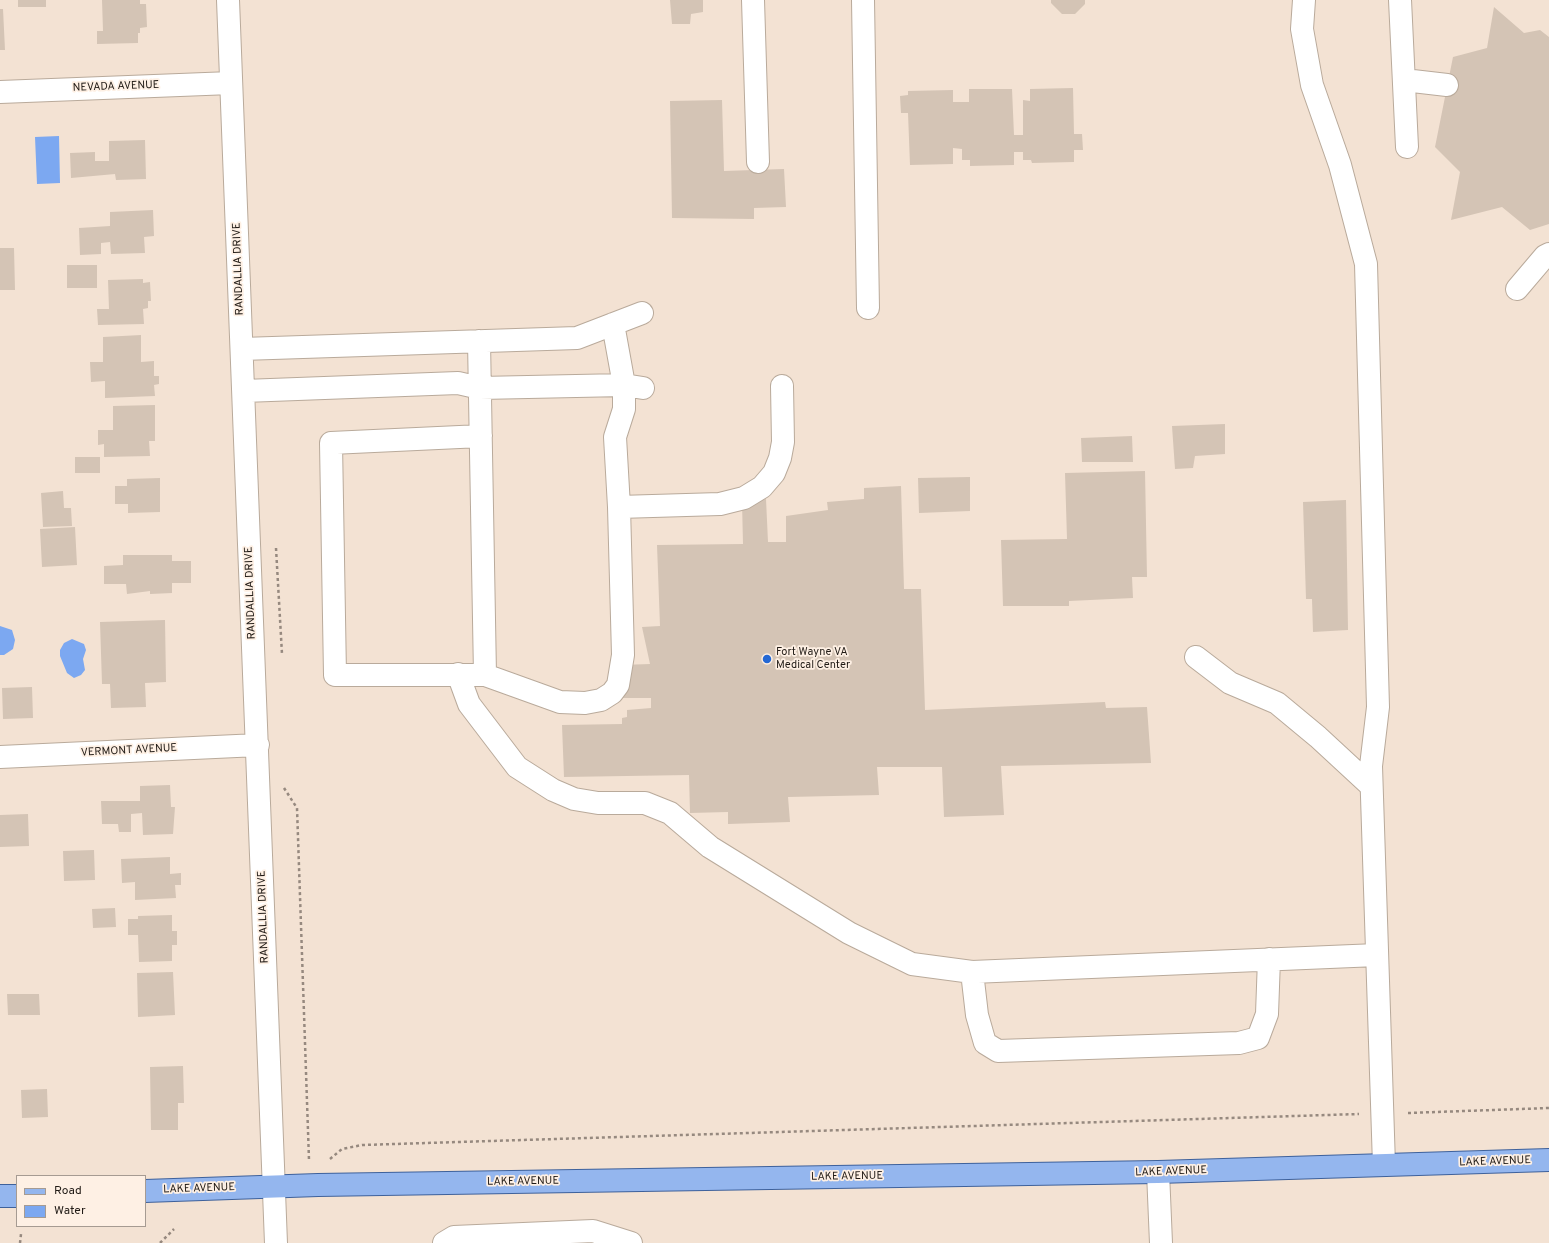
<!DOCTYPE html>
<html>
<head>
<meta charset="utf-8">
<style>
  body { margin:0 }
  #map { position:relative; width:1549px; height:1243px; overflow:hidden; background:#f3e2d3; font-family:Overpass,sans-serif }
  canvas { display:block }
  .legend { position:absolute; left:16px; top:1175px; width:130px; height:52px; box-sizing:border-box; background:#fef0e4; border:1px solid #a69b92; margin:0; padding:5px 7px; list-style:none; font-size:12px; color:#211b16 }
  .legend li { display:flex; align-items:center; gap:8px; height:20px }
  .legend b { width:20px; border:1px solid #a69b92 }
</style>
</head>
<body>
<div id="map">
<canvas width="1549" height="1243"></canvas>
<ul class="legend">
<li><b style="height:5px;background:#94b6ee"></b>Road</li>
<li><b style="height:11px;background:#7ca8f1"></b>Water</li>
</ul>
</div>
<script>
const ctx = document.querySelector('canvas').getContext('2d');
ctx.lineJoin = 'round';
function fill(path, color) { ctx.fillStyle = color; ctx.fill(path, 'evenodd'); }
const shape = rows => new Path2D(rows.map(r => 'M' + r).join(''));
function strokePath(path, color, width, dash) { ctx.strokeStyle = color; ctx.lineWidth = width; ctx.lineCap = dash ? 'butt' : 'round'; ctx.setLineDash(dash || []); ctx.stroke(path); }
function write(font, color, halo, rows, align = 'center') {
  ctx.font = font + ' Overpass,sans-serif'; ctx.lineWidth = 3.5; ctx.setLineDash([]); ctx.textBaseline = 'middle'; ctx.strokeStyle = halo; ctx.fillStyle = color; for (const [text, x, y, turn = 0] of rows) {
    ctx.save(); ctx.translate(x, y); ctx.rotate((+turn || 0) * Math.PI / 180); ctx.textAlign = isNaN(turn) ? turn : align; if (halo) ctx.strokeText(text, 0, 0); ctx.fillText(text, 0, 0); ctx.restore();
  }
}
const water = shape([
  [59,136,60,183,37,184,35,137],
  [0,626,12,630,15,640,13,649,4,655,0,655],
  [72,639,84,644,86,650,83,659,85,670,81,675,74,678,67,673,60,656,60,650,64,643]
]);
const building = shape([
  [18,0,46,0,46,7,18,7],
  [102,0,140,0,140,4,146,4,147,27,140,28,140,33,138,33,138,43,97,44,97,31,103,31],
  [670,0,703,0,703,12,691,14,690,24,672,24],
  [1051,0,1085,0,1085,4,1075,14,1062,14,1051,3],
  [1494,7,1524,33,1540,30,1549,37,1549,224,1530,230,1502,207,1451,220,1460,172,1435,147,1453,57,1487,48],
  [0,9,3,9,5,50,0,50],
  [1073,88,1074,134,1082,134,1083,150,1074,150,1074,162,1032,163,1031,160,1023,160,1023,152,1014,152,1014,165,970,166,970,160,962,160,962,149,953,148,953,164,910,165,908,113,901,113,900,96,908,95,908,91,953,90,953,102,969,102,969,89,1012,89,1014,135,1023,135,1023,100,1030,101,1030,89],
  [722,100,724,171,784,169,786,207,754,208,754,219,672,218,670,101],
  [145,140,146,179,116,180,115,174,71,178,70,153,95,152,95,161,109,161,109,141],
  [153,210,154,236,144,237,145,253,111,254,110,242,101,243,101,254,80,255,79,228,110,226,110,212],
  [0,248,14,248,15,290,0,290],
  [67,265,97,265,97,288,67,288],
  [143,279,143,283,150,282,151,301,148,301,148,308,143,309,144,324,98,325,97,309,109,309,108,280],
  [141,335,141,362,154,361,154,376,159,376,159,384,154,385,155,396,105,398,105,381,91,382,90,362,103,362,103,337],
  [155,405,155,441,149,441,150,456,104,457,104,444,98,445,98,430,113,430,113,406],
  [1225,424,1225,454,1195,456,1193,468,1175,469,1172,426],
  [1132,436,1133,462,1082,462,1081,438],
  [75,457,100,457,100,473,75,473],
  [1145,471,1147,577,1132,577,1133,598,1069,601,1069,606,1003,606,1001,540,1067,539,1065,473],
  [970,477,970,511,919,513,918,478],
  [160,478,160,512,128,513,128,504,115,504,115,486,127,486,127,479],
  [901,486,904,589,921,589,925,710,1105,702,1106,708,1147,707,1151,763,1001,766,1004,815,944,817,942,767,877,767,879,795,788,797,790,822,728,824,728,812,690,813,689,775,564,777,562,725,622,724,622,718,627,717,627,710,651,708,651,698,622,698,621,665,650,664,642,627,660,626,657,545,743,544,742,502,766,499,768,542,786,542,786,516,828,510,827,502,864,499,864,488],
  [63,491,64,508,71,508,72,526,43,527,41,493],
  [1346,500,1348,630,1313,632,1312,599,1306,599,1303,502],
  [75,527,77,565,42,567,40,529],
  [123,555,172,555,172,561,191,561,191,583,172,583,172,593,150,594,150,591,127,594,126,584,104,584,104,566,123,565],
  [165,620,166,682,145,683,146,707,111,708,110,684,102,684,100,622],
  [32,687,33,718,3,719,2,688],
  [170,785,171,807,175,807,173,834,143,835,142,813,131,814,131,832,119,832,118,824,102,824,101,801,140,801,140,786],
  [28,814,29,846,0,847,0,815],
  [94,850,95,880,64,881,63,851],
  [170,857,170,874,181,873,181,885,175,885,176,898,135,900,135,882,122,883,121,859],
  [115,908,116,927,93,928,92,909],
  [172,915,172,931,177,931,177,945,172,945,172,961,139,962,138,935,128,935,128,919,138,919,138,916],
  [173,972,175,1015,138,1017,137,973],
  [7,994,39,994,40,1015,8,1015],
  [183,1066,184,1103,178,1103,178,1130,151,1130,150,1067],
  [47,1089,48,1117,22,1118,21,1090]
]);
const path = shape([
  [276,548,282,654],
  [284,788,297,808,309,1160],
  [1408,1113,1549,1108],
  [330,1159,342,1149,362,1145,1359,1114],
  [20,1243,21,1234],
  [160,1243,174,1229]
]);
const minor = shape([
  [228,0,276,1243],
  [753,0,758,162],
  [863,0,868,308],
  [1304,0,1302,29,1312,85,1340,165,1366,264,1378,707,1371,766,1384,1165],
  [1400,0,1407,147],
  [1404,80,1447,85],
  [0,92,231,83],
  [1517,289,1545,256,1549,254],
  [479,341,485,675],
  [242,349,577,338,642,313],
  [244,391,458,383,480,388,624,385,643,388],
  [481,436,331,443,335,675,485,675,560,702,585,703,601,700,612,693,618,685,623,655,619,507,615,437,624,409,624,385,613,324],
  [619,507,720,504,744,498,762,487,774,473,780,458,783,442,782,386],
  [1196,657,1230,683,1277,703,1318,737,1371,786],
  [458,674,469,704,517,767,553,790,574,799,598,803,645,803,670,813,710,847,849,933,912,964,972,972,1377,955],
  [0,757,258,745],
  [972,972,977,1015,985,1043,998,1051,1239,1043,1258,1038,1267,1014,1269,959],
  [1158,1172,1161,1243],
  [444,1243,454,1237,593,1231,631,1243]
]);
const major = shape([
  [145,1191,318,1185,1158,1172,1549,1160],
  [0,1196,17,1196]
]);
const markers = [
  [767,659,5,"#2468d4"]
];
const streetNames = [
  ["NEVADA AVENUE",116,87,-2],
  ["RANDALLIA DRIVE",239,269,-92],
  ["RANDALLIA DRIVE",251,593,-92],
  ["VERMONT AVENUE",129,751,-3],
  ["RANDALLIA DRIVE",264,917,-92],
  ["LAKE AVENUE",1495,1162,-2],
  ["LAKE AVENUE",1171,1172,-2],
  ["LAKE AVENUE",847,1177,-1],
  ["LAKE AVENUE",523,1182,-1],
  ["LAKE AVENUE",199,1189,-2]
];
const poiNames = [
  ["Fort Wayne VA",776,653],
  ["Medical Center",776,666]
];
fill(water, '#7ca8f1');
fill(building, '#d4c4b5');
strokePath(minor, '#b9aa9b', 24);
strokePath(major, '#3e619b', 24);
strokePath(path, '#96897f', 2.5, [3, 3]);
strokePath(minor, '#fff', 22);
strokePath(major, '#94b6ee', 22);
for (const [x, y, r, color] of markers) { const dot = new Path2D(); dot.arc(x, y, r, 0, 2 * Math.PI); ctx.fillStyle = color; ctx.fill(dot); strokePath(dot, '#fef0e4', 1.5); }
write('11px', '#211b16', '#fef0e4', streetNames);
write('11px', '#211b16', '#fef0e4', poiNames, 'left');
</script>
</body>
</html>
